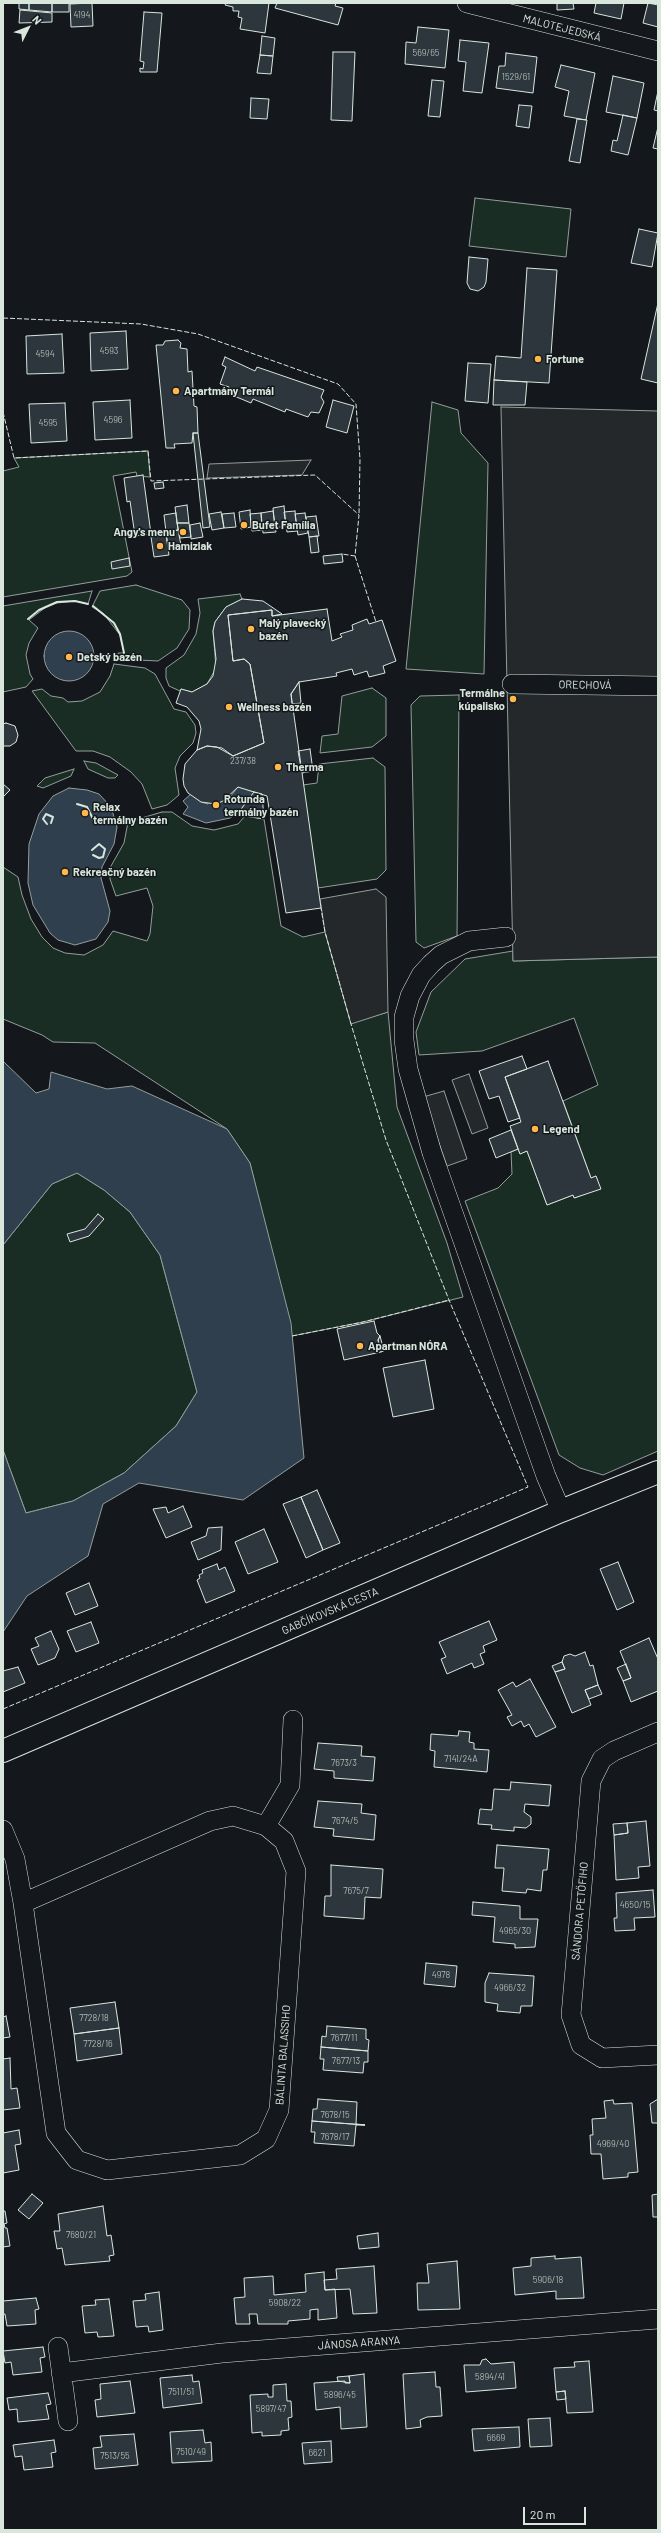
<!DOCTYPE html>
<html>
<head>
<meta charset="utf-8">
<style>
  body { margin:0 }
  #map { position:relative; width:661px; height:2533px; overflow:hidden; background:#14181c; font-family:Barlow,sans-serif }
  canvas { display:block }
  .frame { position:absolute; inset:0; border:4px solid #d8e6dc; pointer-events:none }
  .north { position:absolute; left:8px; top:8px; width:40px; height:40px; -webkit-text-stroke:3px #14181c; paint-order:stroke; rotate:48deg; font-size:11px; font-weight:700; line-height:16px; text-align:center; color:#d8e6dc }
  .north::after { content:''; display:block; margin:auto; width:14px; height:18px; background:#d8e6dc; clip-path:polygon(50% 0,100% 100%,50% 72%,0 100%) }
  .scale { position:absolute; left:523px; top:2507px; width:63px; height:18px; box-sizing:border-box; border:2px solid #d8e6dc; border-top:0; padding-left:5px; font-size:12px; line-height:14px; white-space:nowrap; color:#d8e6dc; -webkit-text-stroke:3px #14181c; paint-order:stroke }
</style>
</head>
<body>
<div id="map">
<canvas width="661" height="2533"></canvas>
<div class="frame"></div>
<div class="north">N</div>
<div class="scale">20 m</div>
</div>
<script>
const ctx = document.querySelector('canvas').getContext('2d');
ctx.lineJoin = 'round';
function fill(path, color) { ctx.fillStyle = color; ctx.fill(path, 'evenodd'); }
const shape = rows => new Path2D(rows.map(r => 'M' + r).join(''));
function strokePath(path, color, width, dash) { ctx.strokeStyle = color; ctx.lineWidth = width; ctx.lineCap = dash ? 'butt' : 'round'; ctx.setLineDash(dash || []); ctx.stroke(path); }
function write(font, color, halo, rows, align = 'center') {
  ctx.font = font + ' Barlow,sans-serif'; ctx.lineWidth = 3; ctx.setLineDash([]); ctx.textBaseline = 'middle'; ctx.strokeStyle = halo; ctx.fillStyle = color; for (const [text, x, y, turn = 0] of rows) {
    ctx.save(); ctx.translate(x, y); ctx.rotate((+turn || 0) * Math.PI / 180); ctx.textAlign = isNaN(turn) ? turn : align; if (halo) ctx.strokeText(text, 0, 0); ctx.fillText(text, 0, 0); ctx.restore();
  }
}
const green = shape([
  [475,198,571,209,566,257,469,246,475,198],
  [432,402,458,410,461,433,488,463,484,674,406,669,432,402],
  [148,451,150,477,137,476,136,472,113,476,132,572,127,576,3,597,3,471,19,467,14,458,148,451],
  [136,585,182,600,190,610,189,629,177,648,158,661,118,659,118,653,124,653,120,635,103,613,92,607,100,591,136,585],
  [92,591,88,604,75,601,57,603,46,607,29,620,38,628,29,643,26,655,30,674,33,679,26,687,3,692,3,606,92,591],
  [240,594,242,599,226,607,215,622,213,631,216,668,207,684,192,692,181,689,180,691,169,686,166,678,166,668,184,655,196,634,200,613,198,599,240,594],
  [114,664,145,668,155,674,174,709,186,712,195,725,196,733,193,743,180,756,175,768,179,795,167,805,152,809,142,784,131,772,110,757,93,751,76,751,32,691,42,689,51,696,63,698,68,702,82,701,100,692,110,676,114,664],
  [372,688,386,698,386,736,372,747,320,753,322,736,338,734,342,696,372,688],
  [459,695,457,936,424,948,416,942,411,705,420,696,459,695],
  [373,758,385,767,386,870,377,879,318,888,303,785,317,783,319,764,373,758],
  [84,761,96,763,118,775,115,778,108,778,88,769,84,761],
  [74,769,71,776,43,788,37,786,45,778,74,769],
  [162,812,172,812,192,826,214,830,238,824,245,816,264,819,281,926,303,937,325,932,351,1023,388,1012,397,1107,447,1243,463,1297,363,1322,292,1336,250,1163,227,1129,95,1043,53,1042,42,1035,3,1019,3,867,18,877,22,895,31,919,42,937,53,948,65,953,84,955,103,945,113,931,147,941,150,934,153,906,147,888,116,896,110,879,111,866,124,843,128,822,162,812],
  [513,951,513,961,658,957,658,1451,603,1475,580,1468,559,1455,465,1201,498,1188,512,1174,511,1152,518,1149,520,1154,527,1151,547,1205,573,1195,575,1198,600,1188,596,1176,591,1178,563,1101,598,1085,574,1018,482,1051,419,1055,416,1032,431,992,465,959,513,951],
  [77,1173,104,1190,130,1212,160,1255,197,1392,176,1426,124,1473,73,1501,26,1513,3,1450,3,1245,52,1184,77,1173]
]);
const parking = shape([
  [501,407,658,411,658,957,513,961,501,407],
  [311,460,302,475,207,478,209,464,311,460],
  [376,889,386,897,388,1012,351,1024,325,932,320,899,376,889],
  [469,1074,488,1128,472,1134,452,1080,469,1074],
  [444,1091,467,1159,447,1166,423,1097,444,1091]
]);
const water = shape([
  '44 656a25 25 0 1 1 50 0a25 25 0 1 1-50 0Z',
  [238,787,254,792,239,812,230,818,206,823,183,814,188,807,183,801,191,794,201,802,208,804,208,795,216,803,230,797,238,787],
  [69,788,87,790,99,794,111,807,117,827,114,844,102,867,101,878,110,911,108,922,96,939,75,945,58,940,50,933,33,905,28,883,29,844,39,814,53,796,69,788],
  [3,1061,36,1093,49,1089,51,1072,107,1089,132,1086,227,1129,250,1163,291,1323,304,1458,243,1500,139,1483,103,1504,88,1556,27,1596,3,1632,3,1450,26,1513,73,1501,124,1473,176,1426,197,1392,160,1255,130,1212,104,1190,77,1173,52,1184,3,1245,3,1061]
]);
const building = shape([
  [19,3,29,3,29,10,19,9,19,3],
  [29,3,52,3,52,12,29,10,29,3],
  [52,3,69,3,69,12,52,12,52,3],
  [92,3,93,26,71,27,70,4,92,3],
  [226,3,269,3,265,33,240,29,242,18,238,17,239,11,233,11,233,7,225,5,226,3],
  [277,3,336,3,335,6,343,8,338,25,275,8,277,3],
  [557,3,573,3,574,9,557,10,557,3],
  [596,3,624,3,621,19,594,13,596,3],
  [648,3,658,5,658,27,643,23,648,3],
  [20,10,52,13,52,22,19,23,20,10],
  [144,12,162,13,157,72,140,72,140,68,143,69,144,62,140,61,144,12],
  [418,27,449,30,445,68,405,64,406,42,416,43,418,27],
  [262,36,275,38,273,56,260,55,262,36],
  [460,40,489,43,482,93,463,91,466,62,458,61,460,40],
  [333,52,355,52,352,121,331,120,333,52],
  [506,53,537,57,533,93,496,88,499,66,505,66,506,53],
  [260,55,273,56,271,74,257,73,260,55],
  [561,65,595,73,586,120,564,116,569,91,555,87,561,65],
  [613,76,644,83,637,118,606,112,613,76],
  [432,80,444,81,440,117,428,116,432,80],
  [658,91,658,111,654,110,658,91],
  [251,98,269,99,267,119,250,118,251,98],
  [519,105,532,106,529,128,516,126,519,105],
  [623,115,637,118,628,155,611,151,613,140,617,141,623,115],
  [577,119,587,120,580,163,569,161,577,119],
  [658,127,658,149,653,148,658,127],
  [639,229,658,233,652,267,631,263,639,229],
  [469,257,488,259,486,282,484,287,478,291,470,289,467,283,469,257],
  [527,268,557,270,549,383,494,380,496,356,521,358,527,268],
  [658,303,658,383,641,379,658,303],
  [126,331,128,369,91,371,90,333,126,331],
  [62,334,64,373,27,374,26,336,62,334],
  [178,340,181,343,180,348,187,349,188,372,192,371,194,406,197,407,198,433,193,433,192,443,174,444,175,448,166,448,156,345,163,345,165,341,178,340],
  [225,357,255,371,257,367,324,390,321,397,324,402,319,413,311,412,308,417,286,409,285,412,253,399,251,403,227,393,229,387,220,384,226,367,222,365,225,357],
  [468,363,491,364,488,403,465,401,468,363],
  [494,380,527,382,525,405,493,405,494,380],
  [130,400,132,438,95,440,93,402,130,400],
  [333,400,354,406,347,433,326,427,333,400],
  [65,403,67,441,31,443,29,404,65,403],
  [193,433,198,433,210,527,203,528,193,433],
  [143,475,151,534,135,536,130,501,127,502,124,478,143,475],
  [163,482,164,488,155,489,154,483,163,482],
  [187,505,189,523,177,523,175,507,187,505],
  [284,506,286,526,275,528,273,508,284,506],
  [250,510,251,527,241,529,239,512,250,510],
  [273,511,276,532,263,533,261,513,273,511],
  [295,511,297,531,287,532,284,512,295,511],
  [221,512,224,528,212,530,209,514,221,512],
  [176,513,178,530,166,532,164,515,176,513],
  [234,513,236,527,224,528,222,514,234,513],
  [261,513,262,530,252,531,250,514,261,513],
  [305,513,308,533,298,535,295,514,305,513],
  [316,516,319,536,309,537,306,517,316,516],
  [177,523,189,523,191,537,180,538,177,523],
  [200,523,203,537,191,539,190,525,200,523],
  [178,530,181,545,168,546,166,532,178,530],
  [166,535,169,555,154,557,151,537,166,535],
  [317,536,319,552,311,553,309,537,317,536],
  [342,554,343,562,324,564,323,556,342,554],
  [129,558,130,566,112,569,111,562,129,558],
  [242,599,263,601,282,614,272,616,272,610,228,615,233,661,244,659,250,664,264,743,233,756,217,747,207,746,197,750,201,729,199,721,187,707,176,703,181,689,192,692,207,684,213,676,216,659,213,631,215,622,226,607,242,599],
  [327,609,332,641,342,637,340,634,353,630,352,625,367,619,369,624,382,620,396,661,383,666,385,673,369,677,367,671,354,675,352,669,336,673,337,676,299,682,291,694,321,908,286,913,267,796,238,787,223,801,216,804,201,802,188,793,184,786,183,779,185,764,197,750,207,746,222,748,233,756,264,743,250,664,244,659,233,661,228,615,272,610,272,616,327,609],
  [299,682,301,703,292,704,291,694,299,682],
  [6,723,15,726,18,735,16,742,10,746,3,746,3,724,6,723],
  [310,749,313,771,302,773,298,751,310,749],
  [3,784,10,790,3,797,3,784],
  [254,792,262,794,264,819,245,816,239,812,254,792],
  [522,1056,527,1069,505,1077,520,1118,508,1122,499,1096,489,1099,479,1071,522,1056],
  [548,1061,591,1178,596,1176,601,1189,574,1198,573,1195,547,1205,527,1151,520,1154,510,1126,521,1122,505,1077,548,1061],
  [511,1130,518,1149,496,1158,489,1139,511,1130],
  [98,1214,104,1219,89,1236,70,1242,67,1234,85,1229,98,1214],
  [374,1321,377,1333,380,1336,378,1340,381,1352,344,1360,337,1329,374,1321],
  [380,1336,384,1351,381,1352,378,1340,380,1336],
  [425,1360,434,1409,393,1417,383,1368,425,1360],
  [317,1490,340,1543,323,1550,301,1497,317,1490],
  [301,1497,323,1550,306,1558,283,1504,301,1497],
  [183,1506,192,1527,166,1538,153,1509,166,1507,168,1513,183,1506],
  [222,1527,221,1550,198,1560,191,1542,206,1536,208,1528,222,1527],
  [264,1529,278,1562,248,1574,235,1542,264,1529],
  [618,1562,634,1602,617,1610,600,1569,618,1562],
  [217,1564,219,1570,225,1567,235,1591,206,1603,197,1580,200,1578,199,1575,203,1573,202,1570,217,1564],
  [89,1583,98,1606,75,1615,66,1593,89,1583],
  [489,1621,497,1640,483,1646,485,1652,480,1654,484,1664,474,1668,472,1663,447,1674,441,1659,446,1657,439,1642,489,1621],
  [91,1622,99,1643,76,1652,67,1631,91,1622],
  [51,1631,59,1649,55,1658,38,1665,31,1649,39,1646,35,1638,51,1631],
  [649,1638,658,1659,658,1691,631,1702,623,1681,631,1678,620,1651,649,1638],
  [585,1652,590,1666,593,1665,598,1685,585,1690,591,1705,572,1713,555,1672,565,1669,562,1662,564,1656,570,1654,575,1656,585,1652],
  [562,1662,565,1669,555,1672,552,1666,562,1662],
  [626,1664,631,1678,623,1681,617,1668,626,1664],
  [18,1667,25,1683,3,1692,3,1671,18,1667],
  [530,1679,556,1727,536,1737,529,1724,524,1727,521,1721,512,1726,507,1717,512,1715,498,1690,513,1682,516,1687,530,1679],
  [598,1685,602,1694,589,1699,585,1690,598,1685],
  [459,1731,470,1732,469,1742,474,1743,474,1749,489,1750,487,1772,434,1767,435,1751,430,1750,431,1734,458,1736,459,1731],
  [318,1743,362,1746,361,1756,375,1757,373,1781,334,1778,334,1771,314,1769,318,1743],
  [511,1782,551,1785,549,1806,525,1804,524,1812,531,1817,531,1824,526,1828,514,1827,514,1831,491,1829,492,1825,478,1824,480,1809,492,1810,494,1789,510,1790,511,1782],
  [318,1801,362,1804,361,1813,376,1815,374,1840,333,1836,334,1829,314,1827,318,1801],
  [646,1821,650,1866,638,1867,639,1878,616,1880,614,1835,628,1833,627,1823,646,1821],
  [627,1823,628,1833,614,1835,613,1824,627,1823],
  [497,1845,549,1849,547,1870,543,1870,541,1891,527,1889,526,1893,502,1891,504,1868,495,1868,497,1845],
  [331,1865,383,1869,381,1898,365,1897,364,1919,324,1916,325,1896,331,1896,331,1865],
  [653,1890,655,1917,634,1918,635,1930,615,1931,614,1918,617,1918,616,1893,653,1890],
  [473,1902,520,1906,520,1919,538,1919,535,1947,515,1948,515,1944,493,1942,495,1917,472,1915,473,1902],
  [426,1963,457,1966,455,1987,424,1984,426,1963],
  [489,1973,534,1976,532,2006,521,2006,520,2013,497,2011,498,2004,485,2002,485,1983,489,1973],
  [115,2002,119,2028,74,2034,70,2008,115,2002],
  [6,2016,10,2037,3,2038,3,2017,6,2016],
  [327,2026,366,2029,366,2039,369,2040,368,2051,321,2047,322,2036,326,2037,327,2026],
  [119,2028,122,2054,77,2061,74,2034,119,2028],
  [321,2047,368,2051,368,2062,364,2062,363,2073,323,2070,324,2059,320,2059,321,2047],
  [10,2058,11,2089,17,2088,20,2108,3,2110,3,2059,10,2058],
  [318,2099,357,2102,356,2124,365,2125,312,2121,313,2109,317,2109,318,2099],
  [658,2099,658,2123,652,2123,650,2104,658,2099],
  [613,2100,614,2104,632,2103,638,2172,628,2173,628,2177,603,2179,601,2154,591,2154,590,2135,593,2135,592,2119,606,2118,604,2101,613,2100],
  [312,2121,365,2125,356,2125,354,2146,314,2143,315,2132,311,2132,312,2121],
  [19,2130,21,2144,15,2145,19,2170,3,2173,3,2133,19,2130],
  [32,2194,43,2203,29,2219,18,2210,32,2194],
  [658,2194,658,2217,653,2217,652,2195,658,2194],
  [103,2206,107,2236,111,2235,114,2255,109,2256,110,2261,65,2265,62,2248,57,2249,54,2231,60,2231,58,2214,103,2206],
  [3,2211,5,2211,7,2223,4,2224,5,2228,7,2228,10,2246,3,2247,3,2211],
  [378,2233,379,2247,359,2249,357,2236,378,2233],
  [555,2256,555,2259,581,2257,584,2298,556,2299,556,2291,515,2295,513,2268,531,2266,531,2258,555,2256],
  [457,2261,460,2309,418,2310,417,2283,429,2283,427,2264,457,2261],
  [374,2266,377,2313,353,2314,350,2289,325,2290,324,2280,337,2279,336,2269,374,2266],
  [324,2272,325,2290,335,2289,337,2318,318,2320,318,2309,310,2310,310,2319,288,2321,288,2324,258,2324,257,2314,249,2314,250,2324,236,2324,234,2298,245,2297,244,2278,273,2276,274,2295,306,2292,305,2274,324,2272],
  [159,2292,163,2330,149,2332,148,2326,136,2327,133,2301,146,2300,145,2294,159,2292],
  [36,2298,39,2309,35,2310,36,2324,7,2326,5,2314,3,2314,3,2301,36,2298],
  [109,2299,114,2336,98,2337,97,2332,85,2333,82,2306,96,2305,95,2300,109,2299],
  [43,2347,45,2357,40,2358,42,2372,13,2375,11,2362,5,2363,3,2351,43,2347],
  [486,2359,491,2364,514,2362,516,2388,466,2392,464,2365,480,2365,482,2360,486,2359],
  [589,2361,593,2412,567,2413,565,2391,556,2392,554,2368,575,2367,574,2362,589,2361],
  [435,2372,436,2387,440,2387,442,2416,427,2417,420,2420,421,2427,406,2429,403,2374,435,2372],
  [364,2374,367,2427,341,2429,340,2407,316,2410,314,2383,345,2381,345,2383,350,2383,349,2376,364,2374],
  [192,2375,193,2382,199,2381,202,2403,163,2408,160,2378,192,2375],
  [349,2376,350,2383,338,2381,337,2377,349,2376],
  [130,2381,135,2413,97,2417,95,2400,101,2399,100,2384,130,2381],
  [286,2384,287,2401,291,2401,292,2417,288,2418,289,2430,281,2431,281,2435,262,2436,262,2432,252,2433,250,2395,268,2394,268,2397,273,2397,273,2385,286,2384],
  [565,2391,566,2399,557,2400,556,2392,565,2391],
  [48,2393,51,2404,46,2405,49,2419,18,2422,17,2409,9,2410,7,2398,48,2393],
  [550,2418,552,2446,530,2447,528,2419,550,2418],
  [519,2427,520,2447,474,2451,472,2429,519,2427],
  [203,2430,205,2443,211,2442,212,2461,172,2463,170,2432,203,2430],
  [134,2434,138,2465,95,2469,93,2448,102,2447,100,2436,134,2434],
  [54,2440,56,2452,51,2453,53,2467,24,2470,22,2456,15,2457,13,2445,54,2440],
  [331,2441,332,2462,304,2464,302,2443,331,2441]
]);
const minor = shape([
  [467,3,658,51],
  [512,684,658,686],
  [506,937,469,941,441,955,431,964,421,975,410,996,404,1017,404,1040,408,1069,432,1153,546,1476,561,1511],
  [658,1732,614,1751,602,1759,591,1781,571,2015,581,2045,602,2058,658,2055],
  [266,1826,290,1785,293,1720],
  [3,1830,15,1859,23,1903,56,2133,77,2160,107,2170,240,2155,266,2139,279,2110,296,1871,284,1841,266,1826,233,1816,210,1821,23,1903],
  [58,2347,68,2421],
  [61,2373,222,2353,658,2319]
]);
const secondary = shape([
  [3,1751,561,1511,658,1472]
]);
const fence = shape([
  [3,318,141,324,198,334,338,384,356,404,360,459,359,515],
  [3,412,14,458,148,451,151,481,315,475,359,515,355,556,342,554],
  [355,556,376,622],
  [292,1336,363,1322,449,1300],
  [3,1709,528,1487,449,1300,386,1140,351,1024,325,932,321,908]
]);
const wall = shape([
  [93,606,114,623,120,634,124,653],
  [28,619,39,610,57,602,75,601,88,604],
  [77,804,87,807,94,821,105,823],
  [47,824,43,819,46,814,53,817,51,823],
  [92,850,99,844,105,849,103,857,99,858,93,855]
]);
const markers = [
  [538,359,4,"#ffb74d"],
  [176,391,4,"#ffb74d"],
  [244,525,4,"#ffb74d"],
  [183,532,4,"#ffb74d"],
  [160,546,4,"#ffb74d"],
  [251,629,4,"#ffb74d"],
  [69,657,4,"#ffb74d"],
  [513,699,4,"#ffb74d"],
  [229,707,4,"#ffb74d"],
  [278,767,4,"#ffb74d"],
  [216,805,4,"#ffb74d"],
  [85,813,4,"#ffb74d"],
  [65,872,4,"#ffb74d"],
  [535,1129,4,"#ffb74d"],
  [360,1346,4,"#ffb74d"]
];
const numberNames = [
  ["4194",82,15],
  ["569/65",426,53],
  ["1529/61",516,77],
  ["4593",109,351],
  ["4594",45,354],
  ["4596",113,420],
  ["4595",48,423],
  ["237/38",243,761],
  ["7141/24A",461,1759],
  ["7673/3",344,1763],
  ["7674/5",345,1821],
  ["7675/7",356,1891],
  ["4650/15",635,1905],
  ["4965/30",515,1931],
  ["4978",441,1975],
  ["4966/32",510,1988],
  ["7728/18",94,2018],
  ["7677/11",344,2038],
  ["7728/16",98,2044],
  ["7677/13",346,2061],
  ["7678/15",335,2115],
  ["7678/17",335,2137],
  ["4969/40",613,2144],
  ["7680/21",81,2235],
  ["5906/18",548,2280],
  ["5908/22",285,2303],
  ["5894/41",490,2377],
  ["7511/51",181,2392],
  ["5896/45",340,2395],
  ["5897/47",271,2409],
  ["6669",496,2438],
  ["7510/49",191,2452],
  ["6621",317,2453],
  ["7513/55",115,2456]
];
const streetNames = [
  ["MALOTEJEDSKÁ",562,28,14],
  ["ORECHOVÁ",585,685,1],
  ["GABČÍKOVSKÁ CESTA",330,1611,-23],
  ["SÁNDORA PETŐFIHO",580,1911,-85],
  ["BÁLINTA BALASSIHO",283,2055,-86],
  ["JÁNOSA ARANYA",359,2343,-4]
];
const poiNames = [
  ["Fortune",546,359],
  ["Apartmány Termál",184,391],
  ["Bufet Família",252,525],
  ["Angy's menu",175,532,"right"],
  ["Hamizlak",168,546],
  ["Malý plavecký",259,623],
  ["bazén",259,636],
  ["Detský bazén",77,657],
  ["Termálne",505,693,"right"],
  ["kúpalisko",505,706,"right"],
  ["Wellness bazén",237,707],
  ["Therma",286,767],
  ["Rotunda",224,799],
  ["termálny bazén",224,812],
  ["Relax",93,807],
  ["termálny bazén",93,820],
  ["Rekreačný bazén",73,872],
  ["Legend",543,1129],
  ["Apartman NÓRA",368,1346]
];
fill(green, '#1a2d24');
strokePath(green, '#939e99', 1);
fill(parking, '#24282b');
strokePath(parking, '#939e99', 1);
fill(water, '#2f3f4d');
strokePath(water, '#939e99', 1);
fill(building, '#2c363c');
strokePath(building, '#d8e6dc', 1);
strokePath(minor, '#d8e6dc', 20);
strokePath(secondary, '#d8e6dc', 24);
strokePath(minor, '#14181c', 19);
strokePath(secondary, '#14181c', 22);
strokePath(fence, '#d8e6dc', 1, [5, 2]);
strokePath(wall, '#d8e6dc', 2);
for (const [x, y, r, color] of markers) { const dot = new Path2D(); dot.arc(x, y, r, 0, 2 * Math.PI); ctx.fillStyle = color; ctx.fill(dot); strokePath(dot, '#14181c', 1.5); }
write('9px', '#adbab4', null, numberNames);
write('11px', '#d8e6dc', '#14181c', streetNames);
write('bold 11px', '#d8e6dc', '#14181c', poiNames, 'left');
</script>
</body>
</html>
